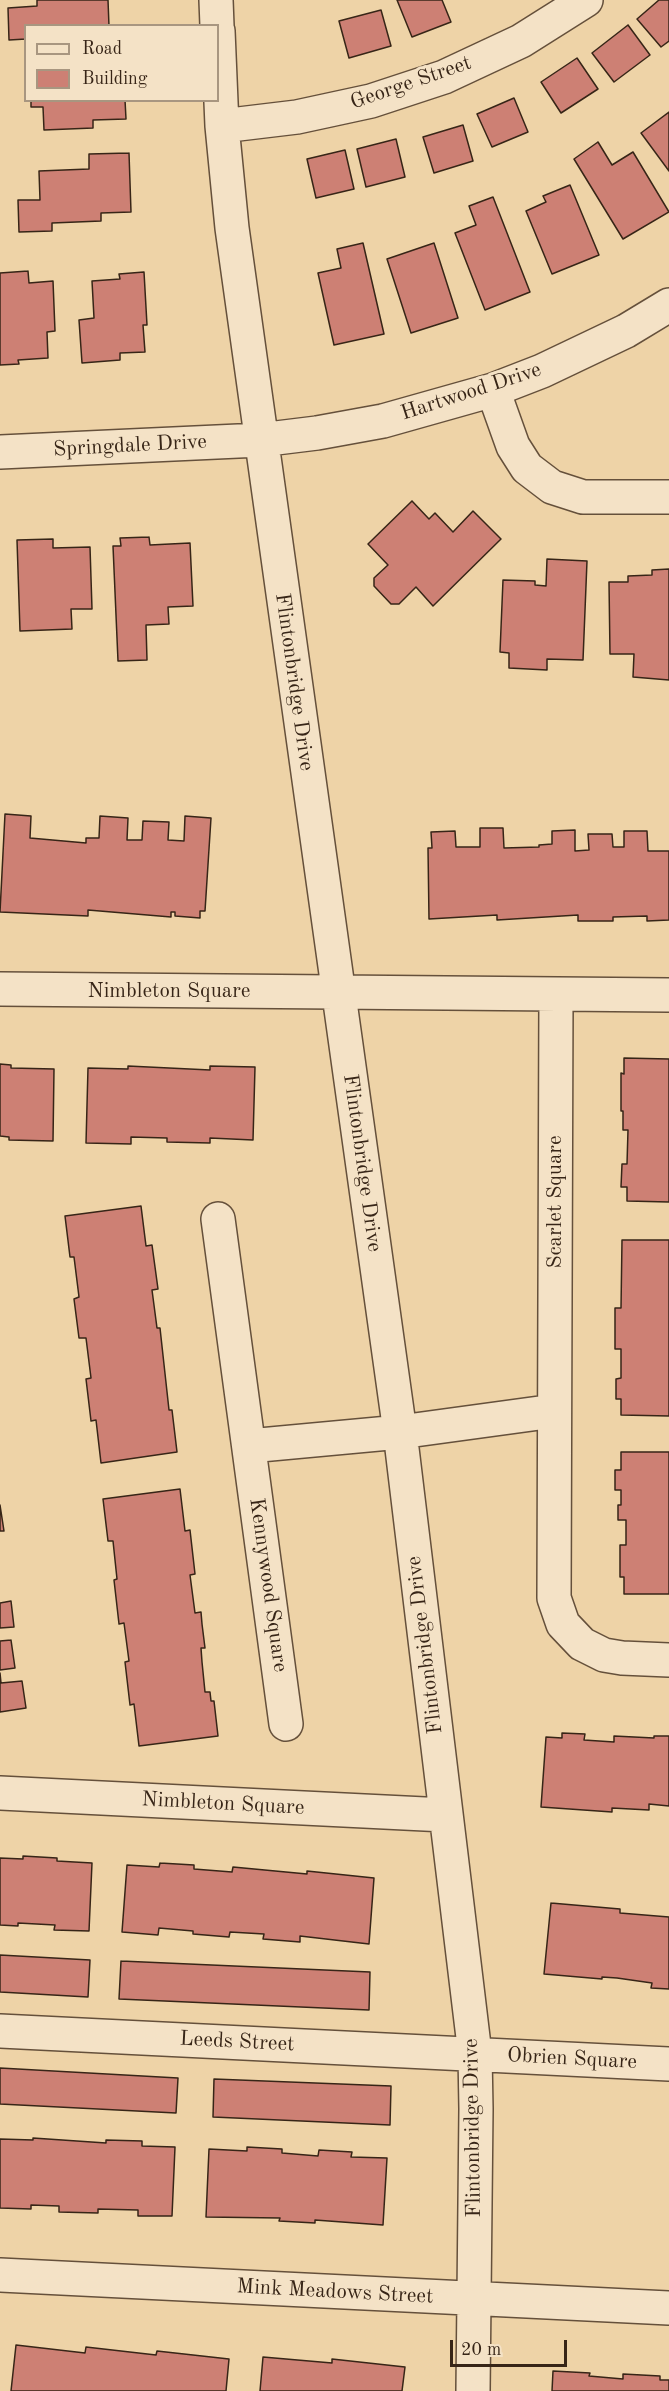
<!DOCTYPE html>
<html>
<head>
<meta charset="utf-8">
<style>
  body { margin:0 }
  #map { position:relative; width:669px; height:2391px; overflow:hidden; background:#eed3a7; font-family:"Old Standard TT",serif }
  canvas { display:block }
  .legend { position:absolute; left:24px; top:24px; width:195px; height:78px; box-sizing:border-box; background:#f4e2c6; border:2px solid #a89680; margin:0; padding:8px 10px; list-style:none; font-size:18px; color:#372517 }
  .legend li { display:flex; align-items:center; gap:12px; height:30px }
  .legend b { width:30px; border:2px solid #a89680 }
  .scale { position:absolute; left:450px; top:2340px; width:117px; height:27px; box-sizing:border-box; border:3px solid #372517; border-top:0; padding-left:8px; font-size:18px; line-height:21px; white-space:nowrap; color:#372517; -webkit-text-stroke:4px #f4e2c6; paint-order:stroke }
</style>
</head>
<body>
<div id="map">
<canvas width="669" height="2391"></canvas>
<ul class="legend">
<li><b style="height:8px;background:#f4e2c6"></b>Road</li>
<li><b style="height:16px;background:#cd8074"></b>Building</li>
</ul>
<div class="scale">20 m</div>
</div>
<script>
const ctx = document.querySelector('canvas').getContext('2d');
ctx.lineJoin = 'round';
function fill(path, color) { ctx.fillStyle = color; ctx.fill(path, 'evenodd'); }
const shape = rows => new Path2D(rows.map(r => 'M' + r).join(''));
function strokePath(path, color, width, dash) { ctx.strokeStyle = color; ctx.lineWidth = width; ctx.lineCap = dash ? 'butt' : 'round'; ctx.setLineDash(dash || []); ctx.stroke(path); }
function write(font, color, halo, rows, align = 'center') {
  ctx.font = font + ' "Old Standard TT",serif'; ctx.lineWidth = 6; ctx.setLineDash([]); ctx.textBaseline = 'middle'; ctx.strokeStyle = halo; ctx.fillStyle = color; for (const [text, x, y, turn = 0] of rows) {
    ctx.save(); ctx.translate(x, y); ctx.rotate((+turn || 0) * Math.PI / 180); ctx.textAlign = isNaN(turn) ? turn : align; if (halo) ctx.strokeText(text, 0, 0); ctx.fillText(text, 0, 0); ctx.restore();
  }
}
const building = shape([
  [37,0,108,0,109,26,26,26,26,39,9,40,8,8,37,6,37,0],
  [397,0,442,0,451,22,412,37,397,0],
  [659,0,669,0,669,41,661,47,637,19,659,0],
  [381,10,391,46,349,58,339,21,381,10],
  [628,25,650,55,614,82,592,53,628,25],
  [577,58,598,89,561,113,541,82,577,58],
  [514,98,528,132,492,147,477,114,514,98],
  [31,100,125,100,126,119,93,120,93,128,44,130,43,107,31,107,31,100],
  [669,112,669,171,641,133,669,112],
  [463,125,473,161,434,173,423,137,463,125],
  [396,139,405,177,366,187,357,149,396,139],
  [598,142,612,165,633,152,669,212,623,239,574,159,598,142],
  [345,150,354,189,316,198,307,159,345,150],
  [129,153,131,212,101,213,101,221,52,223,52,231,19,232,18,200,40,200,39,171,89,169,89,154,129,153],
  [570,185,599,255,552,274,526,211,546,202,543,196,570,185],
  [493,197,530,292,485,310,455,233,476,225,469,206,493,197],
  [363,243,384,334,334,345,318,273,341,268,337,249,363,243],
  [434,243,458,318,411,333,387,259,434,243],
  [28,271,29,283,53,281,55,331,47,332,48,358,18,360,19,364,0,365,0,273,28,271],
  [144,272,147,325,143,325,145,352,120,353,120,360,82,363,79,320,94,318,92,281,120,279,119,274,144,272],
  [412,501,429,519,435,513,453,532,473,511,501,539,433,606,416,587,399,604,391,604,374,586,374,578,388,565,368,544,412,501],
  [149,537,150,545,190,543,193,606,168,607,169,624,146,625,147,660,118,661,113,546,121,546,120,538,149,537],
  [53,539,53,548,90,547,92,609,71,609,72,629,20,631,17,540,53,539],
  [547,559,587,561,583,660,547,659,547,670,509,668,509,653,500,652,503,580,535,581,535,585,546,586,547,559],
  [669,569,669,680,633,677,634,654,610,654,609,582,628,582,628,576,652,575,652,570,669,569],
  [5,814,31,816,30,838,86,843,86,838,99,838,100,816,128,818,127,840,142,840,143,821,169,822,168,840,184,841,185,816,211,818,205,911,200,911,200,918,175,916,175,912,171,912,171,917,88,910,88,916,0,912,5,814],
  [480,828,503,828,504,848,539,847,539,845,552,844,552,831,575,830,575,851,589,850,588,834,612,834,613,847,624,847,624,831,647,831,648,851,669,851,669,920,647,921,647,916,613,917,613,921,578,921,578,915,497,920,497,915,429,919,428,848,432,848,431,832,455,831,456,847,480,847,480,828],
  [624,1058,669,1059,669,1202,627,1201,627,1187,621,1187,622,1164,627,1164,628,1130,623,1130,623,1111,621,1111,621,1073,624,1074,624,1058],
  [0,1064,11,1065,11,1068,54,1069,53,1141,9,1140,9,1137,0,1136,0,1064],
  [128,1066,210,1070,210,1066,255,1067,253,1140,210,1138,210,1143,167,1142,167,1138,131,1137,131,1144,86,1143,88,1068,128,1069,128,1066],
  [141,1206,146,1246,152,1245,158,1289,152,1290,157,1328,160,1328,169,1410,172,1410,177,1452,101,1463,96,1420,91,1421,86,1379,91,1378,86,1338,79,1338,74,1299,79,1297,74,1257,70,1257,65,1216,141,1206],
  [622,1240,669,1240,669,1416,621,1415,621,1399,616,1399,616,1379,621,1378,621,1349,615,1349,615,1308,621,1308,622,1240],
  [621,1452,669,1452,669,1594,624,1594,624,1577,620,1577,620,1545,626,1545,626,1520,618,1520,618,1505,621,1505,621,1490,615,1490,615,1470,621,1470,621,1452],
  [180,1489,185,1531,190,1530,195,1574,190,1575,195,1613,201,1612,202,1624,205,1648,201,1648,202,1662,205,1692,210,1692,211,1701,214,1701,218,1736,139,1746,134,1704,130,1705,125,1662,129,1661,124,1623,119,1624,114,1580,117,1579,113,1541,108,1541,103,1499,180,1489],
  [0,1505,4,1531,0,1531,0,1505],
  [11,1601,14,1627,0,1628,0,1603,11,1601],
  [11,1640,15,1668,0,1670,0,1641,11,1640],
  [0,1673,1,1683,22,1681,26,1708,0,1712,0,1673],
  [562,1733,585,1734,584,1740,614,1742,614,1736,654,1738,654,1736,669,1736,669,1806,649,1804,649,1810,612,1808,612,1812,541,1807,546,1737,562,1738,562,1733],
  [23,1856,57,1858,57,1861,92,1863,89,1931,54,1930,55,1925,18,1923,18,1926,0,1925,0,1858,23,1859,23,1856],
  [160,1863,194,1865,194,1869,232,1872,233,1867,307,1874,307,1871,374,1878,369,1944,300,1936,300,1942,263,1939,264,1934,230,1932,229,1937,193,1934,193,1931,159,1928,158,1935,122,1932,127,1865,159,1867,160,1863],
  [551,1903,620,1909,620,1913,669,1917,669,1989,651,1988,652,1983,617,1978,602,1977,602,1979,544,1974,551,1903],
  [0,1955,90,1960,88,1997,0,1992,0,1955],
  [121,1961,370,1972,369,2010,119,1999,121,1961],
  [0,2068,178,2078,176,2113,0,2104,0,2068],
  [214,2079,391,2086,390,2125,213,2117,214,2079],
  [33,2138,106,2143,106,2140,142,2141,142,2146,175,2147,172,2216,138,2216,138,2210,98,2209,98,2213,59,2212,59,2206,31,2205,31,2209,0,2208,0,2139,33,2140,33,2138],
  [247,2147,282,2149,282,2153,318,2156,319,2150,352,2152,351,2157,387,2158,383,2225,315,2220,315,2223,279,2221,280,2218,206,2217,209,2149,247,2151,247,2147],
  [16,2345,85,2353,86,2347,156,2355,157,2351,229,2359,226,2391,11,2391,16,2345],
  [263,2357,332,2363,332,2359,405,2367,402,2391,260,2391,263,2357],
  [553,2371,590,2373,589,2376,623,2379,623,2374,660,2376,660,2380,669,2380,669,2391,552,2391,553,2371]
]);
const minor = shape([
  [216,0,217,26],
  [218,31,222,126,232,228,400,1432,475,2054,476,2109,473,2391],
  [222,126,297,117,371,101,444,77,521,41,586,0],
  [493,390,513,446,527,468,552,487,583,497,669,497],
  [0,452,260,440,317,433,383,421,493,390,542,371,626,331,669,305],
  [0,989,669,995],
  [556,994,554,1598,563,1624,582,1644,604,1655,622,1658,669,1660],
  [218,1219,286,1724],
  [249,1446,400,1432,554,1411],
  [0,1793,445,1815],
  [0,2031,669,2064],
  [0,2275,669,2308]
]);
const streetNames = [
  ["George Street",411,83,-19],
  ["Hartwood Drive",471,392,-18],
  ["Springdale Drive",130,446,-3],
  ["Flintonbridge Drive",294,682,82],
  ["Nimbleton Square",169,991],
  ["Flintonbridge Drive",362,1163,82],
  ["Scarlet Square",555,1202,-90],
  ["Kennywood Square",268,1585,82],
  ["Flintonbridge Drive",425,1645,-97],
  ["Nimbleton Square",223,1804,3],
  ["Leeds Street",237,2042,3],
  ["Obrien Square",572,2059,3],
  ["Flintonbridge Drive",473,2128,-91],
  ["Mink Meadows Street",335,2292,3]
];
fill(building, '#cd8074');
strokePath(building, '#372517', 1.5);
strokePath(minor, '#65503b', 36);
strokePath(minor, '#f4e2c6', 33);
write('21px', '#372517', '#f4e2c6', streetNames);
</script>
</body>
</html>
